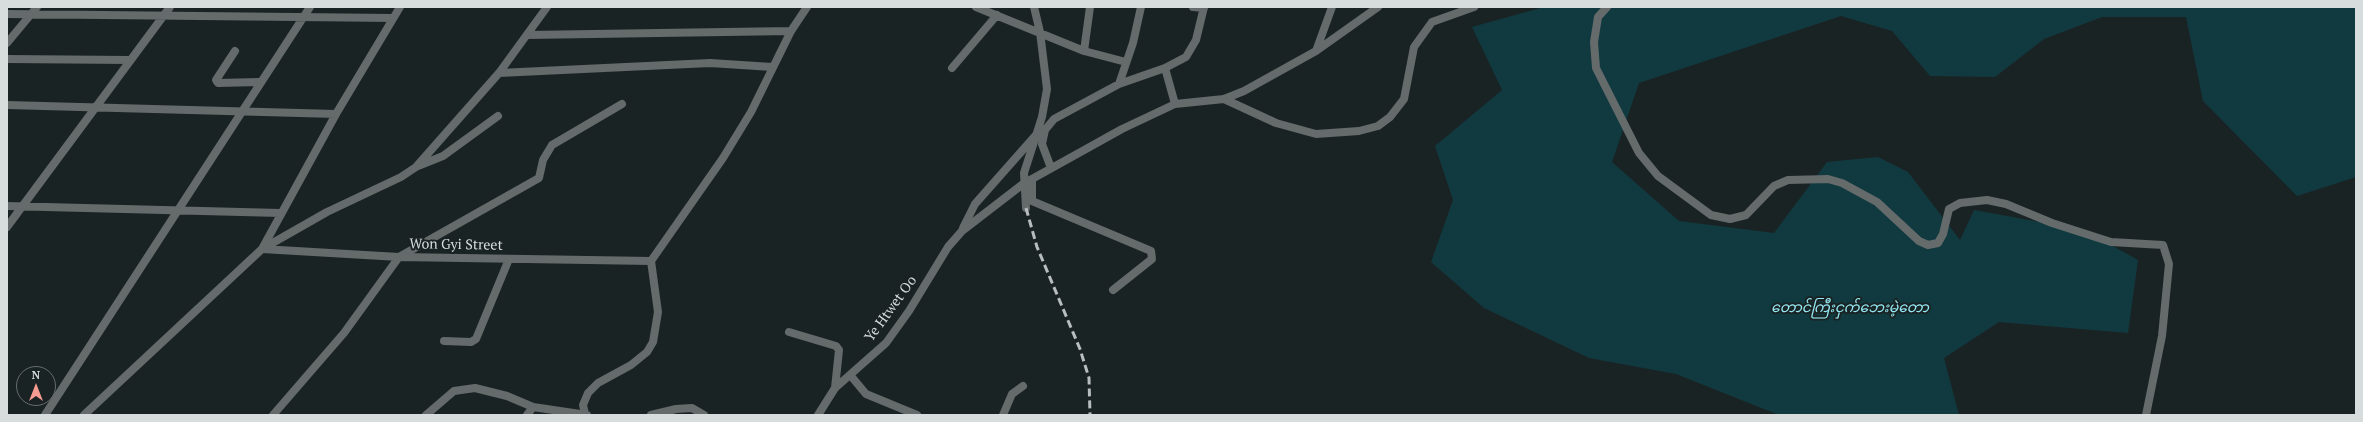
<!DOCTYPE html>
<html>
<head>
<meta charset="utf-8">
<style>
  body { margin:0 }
  #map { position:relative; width:2363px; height:422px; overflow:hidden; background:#1a2324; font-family:"PT Serif",serif }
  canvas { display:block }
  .frame { position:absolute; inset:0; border:8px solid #d7dcdd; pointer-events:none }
  .north { position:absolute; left:16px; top:366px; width:40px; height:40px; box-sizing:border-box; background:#1a2324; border:1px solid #666d6e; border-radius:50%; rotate:0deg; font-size:11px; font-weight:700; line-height:16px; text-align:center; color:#d7dcdd }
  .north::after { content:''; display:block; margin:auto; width:14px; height:18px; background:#f59c92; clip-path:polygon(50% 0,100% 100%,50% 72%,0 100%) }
</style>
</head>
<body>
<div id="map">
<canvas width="2363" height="422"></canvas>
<div class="frame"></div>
<div class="north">N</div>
</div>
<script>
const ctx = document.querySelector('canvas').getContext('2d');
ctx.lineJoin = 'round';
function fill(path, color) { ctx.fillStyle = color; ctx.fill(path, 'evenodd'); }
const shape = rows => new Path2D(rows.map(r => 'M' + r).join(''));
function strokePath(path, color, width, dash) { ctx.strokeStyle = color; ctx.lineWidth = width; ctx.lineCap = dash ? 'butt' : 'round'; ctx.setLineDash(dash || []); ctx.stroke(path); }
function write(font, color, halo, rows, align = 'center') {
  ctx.font = font + ' "PT Serif","Noto Sans Myanmar",serif'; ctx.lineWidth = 4; ctx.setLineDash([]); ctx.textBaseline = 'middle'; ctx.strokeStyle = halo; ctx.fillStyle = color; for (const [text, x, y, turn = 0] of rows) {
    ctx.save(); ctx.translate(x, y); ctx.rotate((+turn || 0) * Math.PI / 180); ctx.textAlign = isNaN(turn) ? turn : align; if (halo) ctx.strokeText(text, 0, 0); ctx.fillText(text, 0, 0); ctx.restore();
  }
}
const green = shape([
  [1544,7,2356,7,2356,177,2297,196,2203,101,2186,17,2102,17,2044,39,1995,77,1930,76,1892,31,1841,16,1639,83,1612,162,1679,221,1774,233,1827,162,1878,157,1908,172,1960,240,1974,210,2084,230,2138,260,2128,333,1999,322,1944,358,1959,415,1779,415,1676,374,1589,358,1484,308,1431,262,1453,200,1435,146,1502,90,1472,27]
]);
const minor = shape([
  [976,7,1084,51,1126,62],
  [1193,7,1204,8],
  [1607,7,1598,17,1594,42,1596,68,1639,153,1658,176,1711,215,1730,219,1746,215,1774,186,1788,180,1828,179,1842,183,1877,202,1919,241,1928,245,1938,243,1943,234,1949,209,1960,203,1987,200,2006,204,2052,223,2111,242,2163,245,2169,264,2162,336,2146,415],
  [7,14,392,18],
  [527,35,791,31],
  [7,43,37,7],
  [235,51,216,80,218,83,259,82],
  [1084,51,1090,7],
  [1316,51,1332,7],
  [7,59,129,60],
  [952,68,997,15],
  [1165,68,1175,104],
  [499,73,710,63,772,67],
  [1119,84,1165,68,1186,57,1196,40,1204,7],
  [1224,99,1276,123,1316,134,1359,131,1378,126,1390,117,1404,99,1414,47,1432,22,1474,7],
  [7,105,336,114],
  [1045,130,1042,144,1051,168],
  [418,166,443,156,498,116],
  [1032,179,1032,201,1151,251,1152,259,1113,290],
  [7,206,280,213],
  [1026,208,1024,173,1042,117,1047,89,1040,32,1034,7],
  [7,227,170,7],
  [963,228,975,204,1036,135,1045,130,1054,119,1119,84,1133,43,1141,7],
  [262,249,399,257,651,261],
  [262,249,336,114,400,7],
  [789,332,836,346,839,350,835,388],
  [444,341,471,342,476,339,509,259],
  [851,376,866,394,917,415],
  [585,414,583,405,588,393,598,383,631,365,647,352,653,342,658,312,651,261,723,158,751,112,791,31,807,7],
  [45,415,310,7],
  [84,415,262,249,327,212,401,177,416,167,499,73,547,7],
  [273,415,344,333,399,257,539,178,543,160,552,145,622,104],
  [426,415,454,391,475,388,507,396,533,407,587,415],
  [527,415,533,407],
  [651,415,676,409,692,408,704,415],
  [818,415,835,388,886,343,909,311,948,247,962,231,1023,184,1122,129,1175,104,1224,99,1244,91,1316,51,1378,7],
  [1003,415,1012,394,1023,386]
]);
const rail = shape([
  [1026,208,1037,247,1080,349,1089,378,1090,415]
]);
const streetNames = [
  ["Won Gyi Street",456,245,1],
  ["Ye Htwet Oo",891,309,-54]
];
const parkNames = [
  ["တောင်ကြီးငှက်ဘေးမဲ့တော",1850,308]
];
fill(green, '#113a40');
strokePath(minor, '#656a6a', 8);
strokePath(rail, '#b8bdbe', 3, [8, 4]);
write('14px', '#d7dcdd', '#1a2324', streetNames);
write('italic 14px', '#94e9f4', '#1a2324', parkNames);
</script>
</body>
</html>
